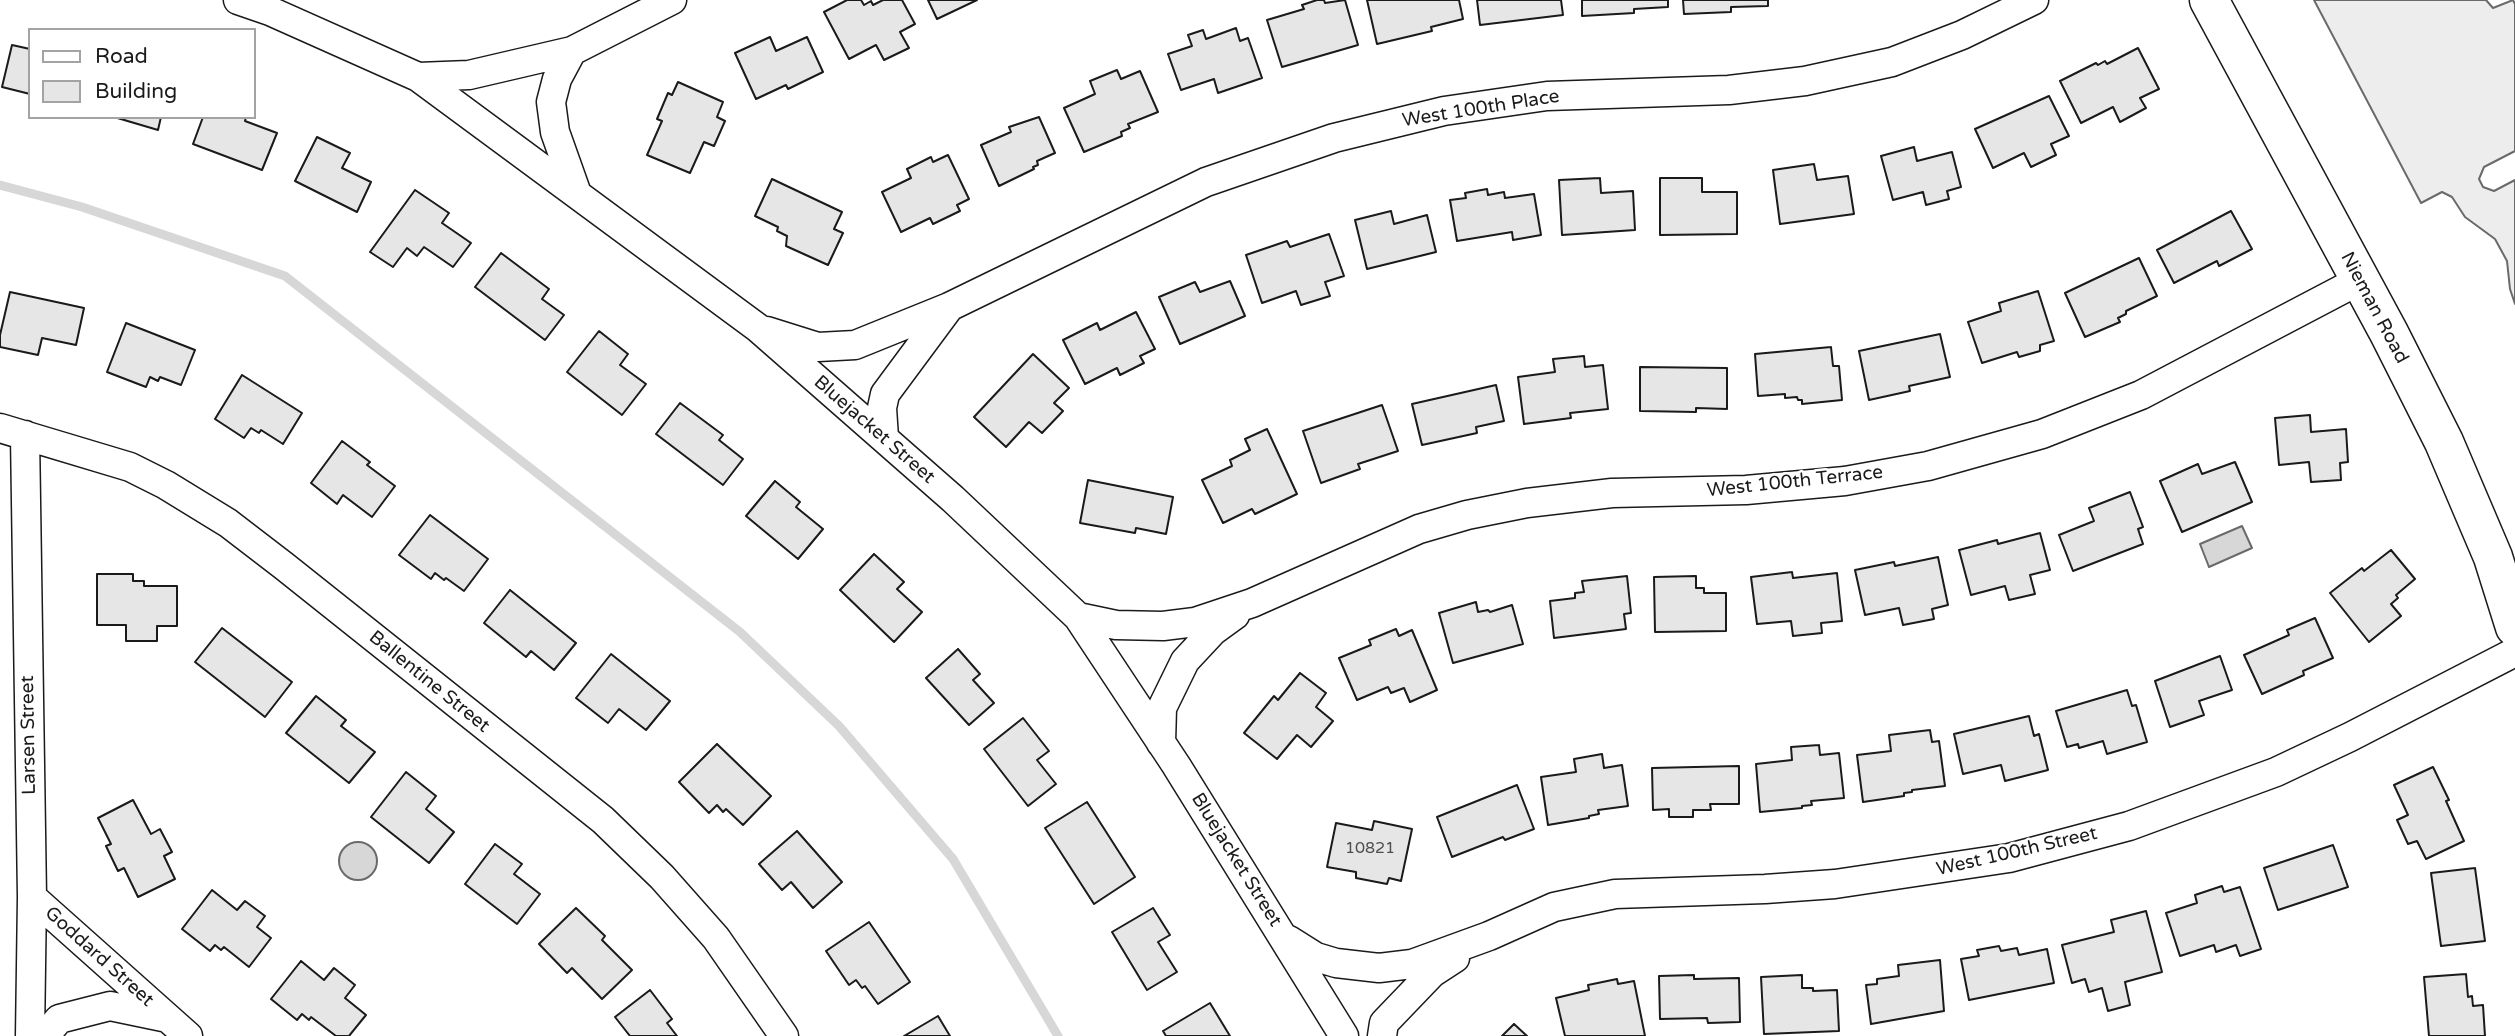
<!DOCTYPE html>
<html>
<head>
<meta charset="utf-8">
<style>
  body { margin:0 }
  #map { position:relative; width:2515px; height:1036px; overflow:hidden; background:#fff; font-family:"Varela Round",sans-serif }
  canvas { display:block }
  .legend { position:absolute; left:28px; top:28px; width:228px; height:91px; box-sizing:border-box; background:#fff; border:2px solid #a3a3a3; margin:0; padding:9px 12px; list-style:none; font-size:21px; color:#1a1a1a }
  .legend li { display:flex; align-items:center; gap:14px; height:35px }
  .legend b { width:35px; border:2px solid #a3a3a3 }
</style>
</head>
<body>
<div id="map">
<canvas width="2515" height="1036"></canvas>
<ul class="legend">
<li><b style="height:9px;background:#fff"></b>Road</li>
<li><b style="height:19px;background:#e6e6e6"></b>Building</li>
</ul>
</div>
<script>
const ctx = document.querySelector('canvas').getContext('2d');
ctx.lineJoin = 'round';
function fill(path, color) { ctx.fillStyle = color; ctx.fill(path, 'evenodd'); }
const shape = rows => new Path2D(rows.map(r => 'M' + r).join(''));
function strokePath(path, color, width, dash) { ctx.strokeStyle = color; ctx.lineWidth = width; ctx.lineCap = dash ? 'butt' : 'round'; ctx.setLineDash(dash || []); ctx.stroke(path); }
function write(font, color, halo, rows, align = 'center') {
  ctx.font = font + ' "Varela Round",sans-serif'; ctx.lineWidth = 5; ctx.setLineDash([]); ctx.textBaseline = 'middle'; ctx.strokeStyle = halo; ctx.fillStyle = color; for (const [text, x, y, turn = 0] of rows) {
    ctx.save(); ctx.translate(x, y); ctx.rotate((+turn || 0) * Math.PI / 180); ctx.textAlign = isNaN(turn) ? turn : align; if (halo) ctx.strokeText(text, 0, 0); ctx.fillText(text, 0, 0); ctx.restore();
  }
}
const built = shape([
  [2314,0,2486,0,2493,8,2513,0,2515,4,2515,151,2484,167,2479,179,2483,187,2494,191,2515,180,2515,304,2510,289,2507,261,2495,239,2465,217,2452,197,2442,192,2421,203,2314,0]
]);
const water = shape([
  [2242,526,2252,548,2209,567,2200,544,2242,526],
  '339 861a19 19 0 1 1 38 0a19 19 0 1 1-38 0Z'
]);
const stream = shape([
  [0,185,82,207,285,276,740,632,839,726,953,859,1058,1036]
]);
const building = shape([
  [847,0,861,0,864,5,871,1,873,5,883,0,902,0,915,24,900,32,909,48,884,60,876,45,849,59,824,12,847,0],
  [928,0,977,0,937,19,928,0],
  [1317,0,1324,0,1325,3,1345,0,1358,45,1282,67,1267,20,1304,9,1302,5,1317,0],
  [1367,0,1459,0,1463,19,1431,27,1432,31,1377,44,1367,0],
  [1477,0,1561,0,1563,15,1480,25,1477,0],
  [1582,0,1668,0,1668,7,1634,9,1634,13,1582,16,1582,0],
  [1683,0,1768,0,1768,6,1731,7,1731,12,1684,14,1683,0],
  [1236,28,1240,41,1248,38,1262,78,1218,93,1214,79,1181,90,1168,54,1192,46,1188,35,1203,30,1206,39,1236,28],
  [770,37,776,51,807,37,823,72,788,89,786,85,756,99,735,53,770,37],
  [12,45,30,49,30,94,2,87,12,45],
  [2138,48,2159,89,2140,98,2146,108,2120,122,2113,107,2081,123,2060,81,2096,63,2098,65,2105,61,2107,64,2138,48],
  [1117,70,1121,79,1140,71,1158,112,1128,124,1130,128,1121,132,1122,136,1084,152,1064,108,1095,94,1090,81,1117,70],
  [678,82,723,102,717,117,725,121,714,146,704,142,690,173,647,155,662,121,657,119,668,93,672,95,678,82],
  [2049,96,2069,136,2051,144,2056,155,2031,167,2024,153,1993,168,1975,129,2049,96],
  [114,117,161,117,158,130,114,117],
  [203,117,246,117,245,121,277,133,262,170,193,144,203,117],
  [1039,117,1055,153,1037,161,1038,165,1033,167,1034,169,999,186,981,145,1011,132,1009,127,1039,117],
  [317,137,350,153,342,168,371,182,357,212,295,181,317,137],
  [1914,147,1917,161,1952,152,1961,187,1947,191,1949,199,1926,205,1923,192,1893,200,1881,156,1914,147],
  [948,155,969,199,957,205,960,211,933,224,930,218,901,232,882,192,911,178,907,169,931,157,933,162,948,155],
  [1814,164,1817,180,1848,176,1854,214,1780,224,1773,170,1814,164],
  [1600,178,1601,193,1633,191,1635,230,1562,235,1559,180,1600,178],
  [1660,178,1702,178,1702,192,1737,192,1737,234,1660,235,1660,178],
  [772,179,842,212,834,229,843,233,828,265,786,246,787,236,777,231,778,227,755,216,772,179],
  [1487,189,1488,195,1504,192,1505,198,1534,194,1541,235,1513,240,1512,232,1457,241,1450,200,1466,198,1465,193,1487,189],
  [415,190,449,213,442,223,471,243,453,267,424,247,417,256,407,248,393,267,370,252,415,190],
  [1391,211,1394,224,1427,215,1436,252,1367,269,1355,220,1391,211],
  [2231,211,2252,249,2219,266,2217,261,2174,283,2157,250,2231,211],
  [1329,234,1344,276,1325,282,1330,296,1301,305,1296,291,1262,303,1246,255,1287,241,1290,247,1329,234],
  [501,253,549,289,542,299,564,315,545,340,475,287,501,253],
  [2139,258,2157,296,2126,311,2126,314,2118,318,2120,322,2085,337,2065,293,2139,258],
  [1230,281,1245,316,1180,344,1159,297,1195,282,1200,292,1230,281],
  [2038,291,2054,341,2040,345,2040,351,2019,357,2017,352,1982,363,1968,322,2001,311,1999,303,2038,291],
  [10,292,84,308,76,345,42,338,38,355,0,347,0,335,10,292],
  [1136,312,1155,349,1140,356,1144,363,1120,375,1117,368,1085,384,1063,340,1097,323,1100,330,1136,312],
  [126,323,195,350,181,385,160,377,158,381,150,377,146,387,107,372,126,323],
  [599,331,628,354,620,365,646,384,622,415,567,372,599,331],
  [1940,334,1950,377,1909,386,1910,391,1869,400,1859,351,1940,334],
  [1831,347,1833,366,1839,366,1842,400,1802,404,1802,400,1798,400,1797,397,1785,398,1785,394,1758,396,1755,354,1831,347],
  [1033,354,1069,388,1054,403,1063,411,1042,433,1029,422,1006,447,974,417,1033,354],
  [1584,356,1585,367,1603,365,1608,409,1570,413,1571,418,1524,424,1518,377,1555,372,1553,359,1584,356],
  [1640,367,1727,368,1727,409,1696,408,1696,412,1640,411,1640,367],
  [242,375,302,413,283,444,261,430,259,433,251,428,244,438,215,419,242,375],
  [1496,385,1504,421,1476,427,1477,433,1422,445,1412,404,1496,385],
  [680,403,723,435,719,440,743,459,723,485,656,434,680,403],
  [1382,405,1398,451,1358,464,1360,469,1321,483,1303,431,1382,405],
  [2310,415,2311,432,2346,429,2348,462,2340,463,2341,480,2311,482,2309,462,2279,465,2275,418,2310,415],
  [1267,429,1297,494,1255,514,1252,509,1223,523,1202,480,1232,466,1230,460,1250,450,1245,439,1267,429],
  [342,441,370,462,367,465,395,486,372,517,343,495,337,504,311,483,342,441],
  [2235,462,2252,502,2182,532,2160,481,2198,464,2202,474,2235,462],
  [1088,480,1173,497,1166,534,1136,528,1135,533,1080,523,1088,480],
  [775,481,800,502,796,507,823,529,798,559,746,516,775,481],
  [2130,492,2143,527,2138,529,2143,544,2073,571,2059,535,2094,521,2089,508,2130,492],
  [430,515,488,559,464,591,446,578,444,580,435,573,431,579,399,555,430,515],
  [2040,533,2050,570,2030,575,2035,594,2009,600,2005,586,1971,595,1959,550,1997,540,1998,544,2040,533],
  [2391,550,2415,579,2396,595,2398,598,2391,604,2401,616,2369,642,2330,593,2362,568,2364,571,2391,550],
  [874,554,904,582,897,589,922,612,894,642,840,590,874,554],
  [1938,557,1948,605,1932,609,1934,619,1903,625,1899,608,1865,615,1855,570,1894,562,1895,566,1938,557],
  [1792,572,1793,578,1837,573,1842,621,1821,623,1822,633,1793,636,1791,621,1757,624,1751,577,1792,572],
  [97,574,133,574,133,581,144,581,144,586,177,586,177,626,157,626,157,641,126,641,126,625,97,625,97,574],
  [1627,576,1631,613,1624,614,1626,629,1554,638,1550,601,1575,598,1575,593,1584,592,1582,581,1627,576],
  [1696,576,1696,588,1704,588,1704,593,1726,593,1726,631,1655,632,1654,577,1696,576],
  [510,590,576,643,554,670,531,651,526,657,484,623,510,590],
  [1476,602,1478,612,1488,610,1490,612,1512,605,1523,644,1453,663,1439,613,1476,602],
  [2315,618,2333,658,2303,671,2304,675,2262,694,2244,655,2289,635,2287,630,2315,618],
  [222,628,292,682,265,717,195,662,222,628],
  [1396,629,1399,636,1412,630,1437,690,1410,702,1404,688,1391,693,1388,687,1357,700,1339,658,1371,645,1369,640,1396,629],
  [958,649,980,674,973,680,994,703,969,725,926,678,958,649],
  [611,654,670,701,646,730,619,709,608,723,576,698,611,654],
  [2220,656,2232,690,2199,701,2204,715,2170,727,2155,681,2220,656],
  [1300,673,1326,693,1316,707,1333,721,1311,747,1297,735,1277,759,1244,733,1274,696,1278,700,1300,673],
  [2127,690,2132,706,2136,705,2147,742,2107,754,2103,741,2079,748,2078,744,2067,747,2056,711,2127,690],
  [316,696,346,720,341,726,375,752,349,783,286,733,316,696],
  [2029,716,2034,736,2039,734,2048,770,2005,781,2001,765,1963,774,1954,734,2029,716],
  [1023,718,1049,751,1037,760,1056,784,1028,806,984,749,1023,718],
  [1930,730,1932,742,1939,741,1945,786,1912,790,1912,792,1904,793,1904,796,1863,802,1857,755,1891,751,1889,735,1930,730],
  [717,744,771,796,743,825,726,809,723,812,717,805,709,813,679,782,717,744],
  [1819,745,1820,755,1839,753,1844,798,1811,801,1812,805,1802,806,1802,808,1760,812,1756,764,1792,760,1791,747,1819,745],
  [1602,754,1604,768,1622,765,1628,806,1598,810,1599,814,1589,816,1589,818,1548,825,1541,777,1576,772,1574,759,1602,754],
  [1739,766,1739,804,1710,804,1711,810,1693,810,1693,817,1669,817,1669,809,1653,810,1652,768,1739,766],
  [2433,767,2449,800,2446,801,2464,841,2426,859,2417,841,2408,844,2397,820,2408,815,2394,785,2433,767],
  [406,772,436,796,426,809,454,832,429,863,371,817,406,772],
  [1517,785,1534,829,1505,840,1503,837,1452,857,1437,817,1517,785],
  [133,800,151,834,160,829,172,852,164,856,175,879,138,897,124,868,118,871,106,846,111,844,98,818,133,800],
  [1087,802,1135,877,1094,904,1045,828,1087,802],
  [1374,821,1412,829,1401,881,1389,878,1387,884,1356,878,1356,872,1327,867,1336,823,1372,830,1374,821],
  [797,831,842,882,813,908,791,882,782,890,759,864,797,831],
  [495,844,522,864,514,874,540,894,517,924,465,884,495,844],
  [2333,845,2348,887,2278,910,2264,868,2333,845],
  [2475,868,2485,941,2441,946,2431,873,2475,868],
  [2222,886,2224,892,2240,887,2261,949,2240,956,2236,945,2216,952,2214,945,2180,956,2166,913,2197,903,2195,895,2222,886],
  [212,890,237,910,245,901,265,916,257,927,271,938,249,967,224,947,221,950,215,945,210,951,182,929,212,890],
  [576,908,605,936,602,940,632,970,602,999,572,968,567,973,539,944,576,908],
  [1153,908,1170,935,1158,942,1177,972,1147,990,1112,932,1153,908],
  [2146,911,2162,972,2125,982,2130,1005,2108,1011,2102,988,2089,992,2085,979,2072,983,2062,945,2114,932,2111,920,2146,911],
  [869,922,910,982,878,1004,865,986,862,988,856,980,849,985,826,951,869,922],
  [1999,946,2001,951,2017,948,2019,955,2047,949,2054,983,1969,1000,1961,959,1979,956,1977,950,1999,946],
  [1940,960,1944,1011,1871,1024,1866,985,1877,984,1877,979,1899,976,1898,965,1940,960],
  [301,961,324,980,334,968,355,985,345,998,366,1015,349,1036,336,1036,311,1017,309,1020,302,1014,297,1020,271,999,301,961],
  [2466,974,2468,997,2472,996,2473,1006,2483,1005,2485,1036,2429,1036,2424,977,2466,974],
  [1694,975,1694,979,1739,978,1740,1022,1708,1023,1707,1018,1660,1019,1659,976,1694,975],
  [1802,975,1802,988,1813,988,1813,991,1837,990,1839,1031,1764,1034,1761,977,1802,975],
  [1617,979,1618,984,1634,981,1645,1036,1565,1036,1556,998,1589,990,1588,985,1617,979],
  [650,990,672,1019,667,1023,677,1036,630,1036,615,1017,650,990],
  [1210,1003,1230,1036,1166,1036,1163,1031,1210,1003],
  [938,1016,950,1036,904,1036,938,1016],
  [1514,1024,1527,1036,1502,1036,1514,1024]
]);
const street = shape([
  [238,0,270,11,418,77,758,328,953,499,1078,617,1176,765,1344,1036],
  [572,51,557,79,551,102,555,132,577,194],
  [418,77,469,75,572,51,672,0],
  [767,331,818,347,855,345,949,307,1206,182,1334,138,1444,111,1547,96,1729,90,1805,81,1892,62,1962,35,2034,0],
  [0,428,130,467,166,485,228,523,284,566,603,820,662,877,716,938,784,1036],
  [25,435,32,897,30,1036],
  [884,438,882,408,885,394,948,309],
  [1078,617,1116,625,1163,626,1195,622,1252,603,1419,529,1467,515,1527,503,1612,493,1746,490,1845,481,1928,466,2042,434,2141,395,2360,280],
  [1161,743,1162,708,1185,661,1213,631,1235,615],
  [32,897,188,1036],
  [1289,940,1316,957,1336,963,1379,968,1412,964,1489,936,1554,907,1615,894,1765,889,1835,884,2009,858,2129,826,2276,772,2350,737,2515,652],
  [45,1036,59,1019,110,1006,163,1017],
  [1382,1036,1384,1023,1432,973,1455,958]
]);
const secondary = shape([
  [2209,0,2389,333,2444,442,2493,557,2515,627]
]);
const numberNames = [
  ["10821",1370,849]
];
const streetNames = [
  ["West 100th Place",1481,109,-9],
  ["Nieman Road",2374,308,62],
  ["Bluejacket Street",874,430,41],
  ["West 100th Terrace",1795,482,-6],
  ["Ballentine Street",429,682,39],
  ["Larsen Street",29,735,-91],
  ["West 100th Street",2017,852,-13],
  ["Bluejacket Street",1236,860,58],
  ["Goddard Street",99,957,42]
];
fill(built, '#ededed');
strokePath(built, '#6a6a6a', 2);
fill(water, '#d7d7d7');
strokePath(water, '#6a6a6a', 2);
strokePath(stream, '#d7d7d7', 9);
fill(building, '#e6e6e6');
strokePath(building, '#1a1a1a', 2);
strokePath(street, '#1a1a1a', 31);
strokePath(secondary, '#1a1a1a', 41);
strokePath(street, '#fff', 28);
strokePath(secondary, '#fff', 38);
write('16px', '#4d4d4d', null, numberNames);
write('19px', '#1a1a1a', '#fff', streetNames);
</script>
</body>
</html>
